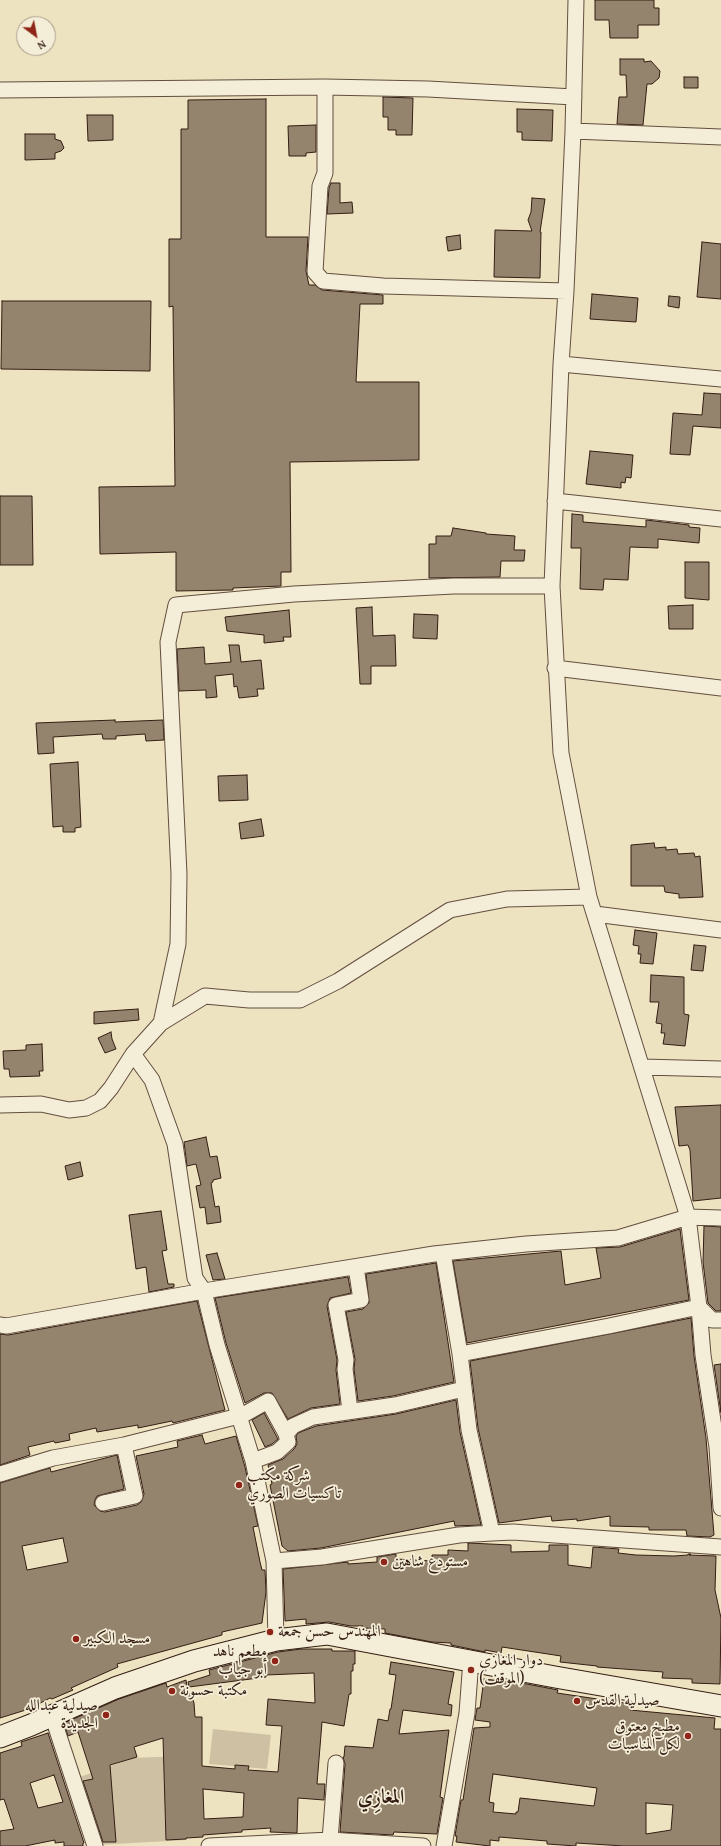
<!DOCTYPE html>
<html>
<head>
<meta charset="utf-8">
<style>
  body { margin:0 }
  #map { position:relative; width:721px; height:1846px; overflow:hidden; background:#eee3c1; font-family:"Gentium Book Plus",serif }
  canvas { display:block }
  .north { position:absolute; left:16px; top:16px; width:40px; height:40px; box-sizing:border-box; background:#f4edd7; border:1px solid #a79a89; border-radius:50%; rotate:148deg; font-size:11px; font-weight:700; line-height:16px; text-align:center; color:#331d13 }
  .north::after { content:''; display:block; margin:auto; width:14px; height:18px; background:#8f2418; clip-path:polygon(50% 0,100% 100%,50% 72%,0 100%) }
</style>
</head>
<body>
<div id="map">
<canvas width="721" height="1846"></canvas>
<div class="north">N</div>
</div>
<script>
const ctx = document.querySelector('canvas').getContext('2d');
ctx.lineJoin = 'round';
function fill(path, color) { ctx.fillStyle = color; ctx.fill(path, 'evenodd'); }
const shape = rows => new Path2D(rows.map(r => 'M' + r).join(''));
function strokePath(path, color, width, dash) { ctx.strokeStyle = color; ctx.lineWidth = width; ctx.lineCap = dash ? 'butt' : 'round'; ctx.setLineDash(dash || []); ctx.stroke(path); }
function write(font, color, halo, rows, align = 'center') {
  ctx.font = font + ' "Gentium Book Plus",Amiri,serif'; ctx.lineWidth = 3.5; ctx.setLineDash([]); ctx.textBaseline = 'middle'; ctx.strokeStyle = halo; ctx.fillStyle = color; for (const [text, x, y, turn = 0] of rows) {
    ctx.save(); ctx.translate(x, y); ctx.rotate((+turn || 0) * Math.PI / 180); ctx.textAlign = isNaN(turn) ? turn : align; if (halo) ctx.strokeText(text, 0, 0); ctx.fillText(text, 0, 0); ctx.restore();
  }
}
const green = shape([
  [213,1729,271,1735,267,1769,209,1764],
  [185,1756,187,1840,96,1845,77,1778,133,1758]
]);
const building = shape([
  [595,0,654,0,654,8,659,8,659,25,638,25,638,38,610,38,609,20,595,20,595,0],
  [620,59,644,59,644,62,651,61,660,71,659,78,652,84,647,84,643,125,617,124,619,97,627,97,626,75,620,75,620,59],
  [684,77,698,77,698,88,684,88,684,77],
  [383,97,413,98,412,135,396,135,396,130,388,130,388,117,383,117,383,97],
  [266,99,266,237,308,237,306,271,309,285,315,285,322,290,383,295,383,304,360,304,356,382,419,382,419,460,290,462,291,572,281,572,281,586,233,588,233,590,176,591,176,552,100,554,99,487,175,486,173,306,169,307,169,239,181,239,181,129,188,129,188,100,266,99],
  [517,109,553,110,552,141,522,140,522,132,517,132,517,109],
  [87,115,113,115,113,140,88,141,87,115],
  [316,125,316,152,306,153,306,156,289,156,288,126,316,125],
  [25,134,55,134,55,139,61,141,64,148,61,151,55,153,55,159,25,160,25,134],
  [331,183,340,183,340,203,352,202,353,213,327,214,329,188,331,183],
  [532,198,545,199,540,232,541,232,540,278,494,277,495,230,532,231,528,220,531,212,532,198],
  [460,235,461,249,448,251,446,237,460,235],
  [702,242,721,244,721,299,697,297,702,242],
  [592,294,638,298,636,322,590,319,592,294],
  [669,296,680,297,679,308,668,306,669,296],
  [2,301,151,301,150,371,1,369,2,301],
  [704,393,721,394,721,428,693,426,690,455,670,454,673,413,702,415,704,393],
  [590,451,633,455,631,478,626,477,625,483,621,482,621,488,586,484,590,451],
  [0,496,32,496,33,565,0,565,0,496],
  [572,514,583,515,583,522,646,527,646,520,689,525,689,527,700,528,699,543,658,539,658,548,630,547,628,580,604,579,603,590,580,589,581,548,571,548,572,514],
  [453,528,486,533,486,534,515,536,514,550,525,550,524,561,501,561,500,577,429,578,429,544,436,544,436,536,451,536,453,528],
  [685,562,709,562,709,600,685,598,685,562],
  [693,605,693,629,669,629,668,606,693,605],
  [372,607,373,636,395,635,396,666,371,666,371,684,360,684,356,608,372,607],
  [289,610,291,637,283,637,284,641,264,643,264,635,227,631,225,617,289,610],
  [414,614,438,615,437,639,413,638,414,614],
  [229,645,239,645,241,662,261,660,264,689,257,689,258,696,239,698,237,686,234,687,233,674,215,676,217,697,206,698,206,690,179,691,177,649,204,647,205,664,231,662,229,645],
  [115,720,115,722,163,720,164,740,146,741,145,734,116,736,116,739,103,739,102,734,53,737,54,753,38,754,36,723,115,720],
  [78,762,81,827,75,828,75,832,63,832,63,826,53,827,50,764,78,762],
  [247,775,248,800,219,801,218,776,247,775],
  [261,819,264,836,241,839,239,823,261,819],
  [654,843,655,848,666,847,666,850,677,849,678,854,694,853,695,857,700,856,703,897,679,898,679,894,665,892,664,886,631,886,631,845,654,843],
  [635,930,657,933,653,964,640,963,641,954,638,954,639,946,633,945,635,930],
  [694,945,706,946,703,971,691,970,694,945],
  [651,975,684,977,684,1014,689,1015,685,1046,663,1044,665,1033,661,1033,662,1024,656,1023,659,1002,650,1002,651,975],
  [138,1009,139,1020,94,1024,94,1012,138,1009],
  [111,1032,112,1039,116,1049,105,1053,98,1038,111,1032],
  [42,1044,43,1071,39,1071,40,1076,10,1077,9,1069,4,1069,3,1051,26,1050,26,1045,42,1044],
  [721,1105,721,1198,693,1201,690,1150,688,1145,679,1146,675,1107,721,1105],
  [206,1137,210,1157,217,1156,221,1178,213,1180,213,1182,211,1183,215,1207,219,1206,221,1222,207,1224,205,1207,200,1208,196,1186,201,1185,196,1164,187,1166,184,1142,206,1137],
  [80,1162,83,1176,68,1180,65,1166,80,1162],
  [161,1211,167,1250,162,1251,168,1284,174,1284,174,1287,149,1292,146,1267,136,1269,129,1215,161,1211],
  [704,1226,721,1227,721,1311,716,1311,708,1303,703,1262,704,1226],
  [680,1229,689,1300,467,1343,453,1261,561,1251,565,1285,601,1278,596,1248,620,1247,680,1229],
  [217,1253,225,1279,213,1280,206,1255,217,1253],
  [436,1263,454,1382,393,1396,358,1401,354,1369,355,1359,346,1312,363,1309,369,1303,366,1274,436,1263],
  [348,1277,351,1293,330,1298,327,1306,337,1360,336,1370,340,1404,311,1408,288,1419,272,1393,264,1393,245,1403,226,1343,215,1298,348,1277],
  [197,1301,225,1410,173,1423,172,1421,138,1428,138,1425,97,1432,96,1428,69,1434,70,1440,55,1443,54,1441,28,1447,30,1455,0,1465,0,1334,8,1335,197,1301],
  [691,1318,694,1356,706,1438,714,1535,710,1537,687,1536,686,1530,649,1530,649,1527,610,1526,610,1516,577,1521,577,1519,552,1521,551,1516,499,1523,478,1428,470,1361,691,1318],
  [721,1364,721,1413,714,1365,721,1364],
  [456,1400,460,1432,481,1525,455,1526,454,1521,321,1548,288,1551,282,1546,270,1485,272,1484,268,1465,283,1459,294,1449,297,1444,296,1436,298,1433,316,1426,396,1414,456,1400],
  [264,1413,278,1439,272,1444,265,1447,252,1420,264,1413],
  [202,1435,205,1444,236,1436,245,1467,258,1526,253,1527,260,1562,262,1570,265,1570,266,1592,262,1623,222,1632,222,1635,117,1664,118,1667,71,1688,73,1690,52,1699,50,1698,29,1709,0,1718,0,1483,50,1468,51,1472,117,1455,124,1489,97,1496,95,1500,94,1505,100,1511,105,1512,137,1505,141,1502,144,1494,136,1456,178,1447,177,1441,202,1435],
  [63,1538,68,1562,27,1570,22,1546,63,1538],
  [468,1543,511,1545,511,1552,549,1551,549,1545,568,1545,568,1565,591,1568,593,1547,619,1549,618,1553,636,1555,674,1556,688,1555,688,1554,691,1554,689,1555,716,1556,715,1590,721,1618,720,1684,692,1683,692,1679,662,1678,663,1672,597,1667,597,1666,560,1662,561,1656,502,1647,501,1653,485,1650,485,1652,451,1645,451,1643,432,1642,385,1633,385,1629,363,1628,363,1626,351,1626,329,1622,306,1624,306,1619,285,1621,283,1569,348,1562,348,1564,377,1562,377,1557,396,1554,396,1559,432,1561,432,1555,448,1555,448,1550,468,1551,468,1543],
  [301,1649,332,1649,332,1651,355,1651,355,1664,353,1664,353,1671,351,1671,351,1694,349,1694,344,1726,322,1722,317,1784,325,1784,324,1800,298,1798,297,1833,270,1832,271,1828,242,1830,242,1832,203,1835,203,1837,186,1838,186,1839,166,1840,163,1738,134,1747,137,1757,110,1765,116,1842,103,1842,83,1781,93,1779,78,1732,68,1736,64,1723,119,1699,166,1683,167,1687,186,1680,188,1693,191,1694,194,1703,195,1717,202,1717,202,1766,235,1769,235,1765,249,1766,248,1770,278,1772,282,1726,266,1725,268,1699,315,1703,314,1673,266,1675,266,1677,189,1687,188,1682,210,1675,209,1670,278,1652,301,1649],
  [203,1789,244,1793,243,1817,204,1819,203,1789],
  [391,1662,454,1672,448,1704,452,1705,451,1716,403,1710,399,1734,449,1730,440,1797,443,1798,437,1834,394,1832,393,1835,340,1832,345,1764,343,1757,344,1757,345,1746,373,1748,378,1719,388,1721,390,1709,391,1709,396,1675,389,1674,391,1662],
  [484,1679,527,1684,558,1690,557,1693,631,1704,630,1710,715,1718,714,1729,721,1729,721,1846,624,1846,576,1843,576,1846,547,1844,547,1841,499,1837,499,1841,490,1840,490,1846,456,1842,457,1836,455,1836,461,1800,463,1800,474,1728,490,1727,490,1722,475,1720,477,1708,480,1708,484,1679],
  [493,1774,597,1788,594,1806,520,1798,518,1812,516,1812,516,1814,493,1812,494,1803,489,1802,493,1774],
  [646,1803,673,1805,671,1830,646,1834,646,1803],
  [48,1733,84,1843,83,1843,83,1846,64,1846,64,1842,55,1843,55,1840,25,1846,0,1846,0,1831,14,1829,4,1799,0,1800,0,1753,22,1746,21,1742,48,1733],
  [54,1775,63,1802,38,1808,30,1783,54,1775]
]);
const street = shape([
  [576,0,573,131,566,291,561,364,552,586,561,753,589,897,688,1217,699,1307,703,1355,717,1447,721,1508],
  [325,87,325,173,320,186,315,272,323,281,383,286,566,291],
  [0,90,325,87,428,89,574,97],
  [573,131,721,137],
  [561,364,721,379],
  [555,501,721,519],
  [555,668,721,688],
  [595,914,721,930],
  [161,1023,178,944,179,874,168,642,176,605,294,594,454,586,552,586],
  [133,1054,152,1080,175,1144,195,1278,204,1291,217,1345,253,1461,274,1561,276,1640],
  [642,1067,721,1069],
  [0,1105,41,1104,69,1110,86,1108,100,1101,111,1088,133,1054,161,1023,205,996,249,1000,300,1000,338,981,450,910,507,899,589,897],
  [443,1253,460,1354,469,1430,492,1533],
  [0,1325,6,1326,204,1291,434,1254,526,1244,618,1238,688,1217,721,1218],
  [460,1354,609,1326,699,1307,712,1320,721,1320],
  [350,1411,345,1369,346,1360,336,1305,361,1300,356,1267],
  [253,1461,277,1452,288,1442,286,1434],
  [0,1474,53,1458,124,1445,243,1415,268,1401,286,1434,293,1426,313,1417,395,1405,464,1389],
  [103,1503,135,1496,124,1445],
  [274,1561,322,1557,459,1535,492,1533,513,1532,721,1547],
  [52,1715,95,1846],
  [330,1840,336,1763],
  [209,1846,330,1840,423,1846],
  [444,1846,467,1713,471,1660]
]);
const secondary = shape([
  [0,1737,31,1725,115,1688,194,1661,276,1640,327,1634,555,1677,721,1706]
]);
const markers = [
  [239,1485,4,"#8f2418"],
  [384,1562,4,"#8f2418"],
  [270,1632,4,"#8f2418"],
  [76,1639,4,"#8f2418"],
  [275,1661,4,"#8f2418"],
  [471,1670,4,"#8f2418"],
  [172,1691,4,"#8f2418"],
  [577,1701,4,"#8f2418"],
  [106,1715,4,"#8f2418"],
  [688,1736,4,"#8f2418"]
];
const poiNames = [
  ["شركة مكتب",247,1476],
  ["تاكسيات الصوري",247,1494],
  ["مستودع شاهين",392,1562],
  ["المهندس حسن جمعة",278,1632],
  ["مسجد الكبير",84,1639],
  ["مطعم ناهد",267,1652,"right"],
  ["أبو جياب",267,1670,"right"],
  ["دوار المغازي",479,1661],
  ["(الموقف)",479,1679],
  ["مكتبة حسونة",180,1691],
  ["صيدلية القدس",585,1701],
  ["صيدلية عبدالله",98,1706,"right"],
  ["الجديدة",98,1724,"right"],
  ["مطبخ معتوق",680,1727,"right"],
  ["لكل المناسبات",680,1745,"right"]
];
const districtNames = [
  ["المغازِي",381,1798]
];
fill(green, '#cec1a3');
fill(building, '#94846d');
strokePath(building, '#331d13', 1);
strokePath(street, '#624e3e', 17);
strokePath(secondary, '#331d13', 23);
strokePath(street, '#f4edd7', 15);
strokePath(secondary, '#f4edd7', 21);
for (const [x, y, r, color] of markers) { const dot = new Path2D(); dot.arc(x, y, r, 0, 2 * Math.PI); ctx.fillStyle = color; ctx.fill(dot); strokePath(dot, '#f4edd7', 1.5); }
write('16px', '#331d13', '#f4edd7', poiNames, 'left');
write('bold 20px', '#331d13', '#f4edd7', districtNames);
</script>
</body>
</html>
